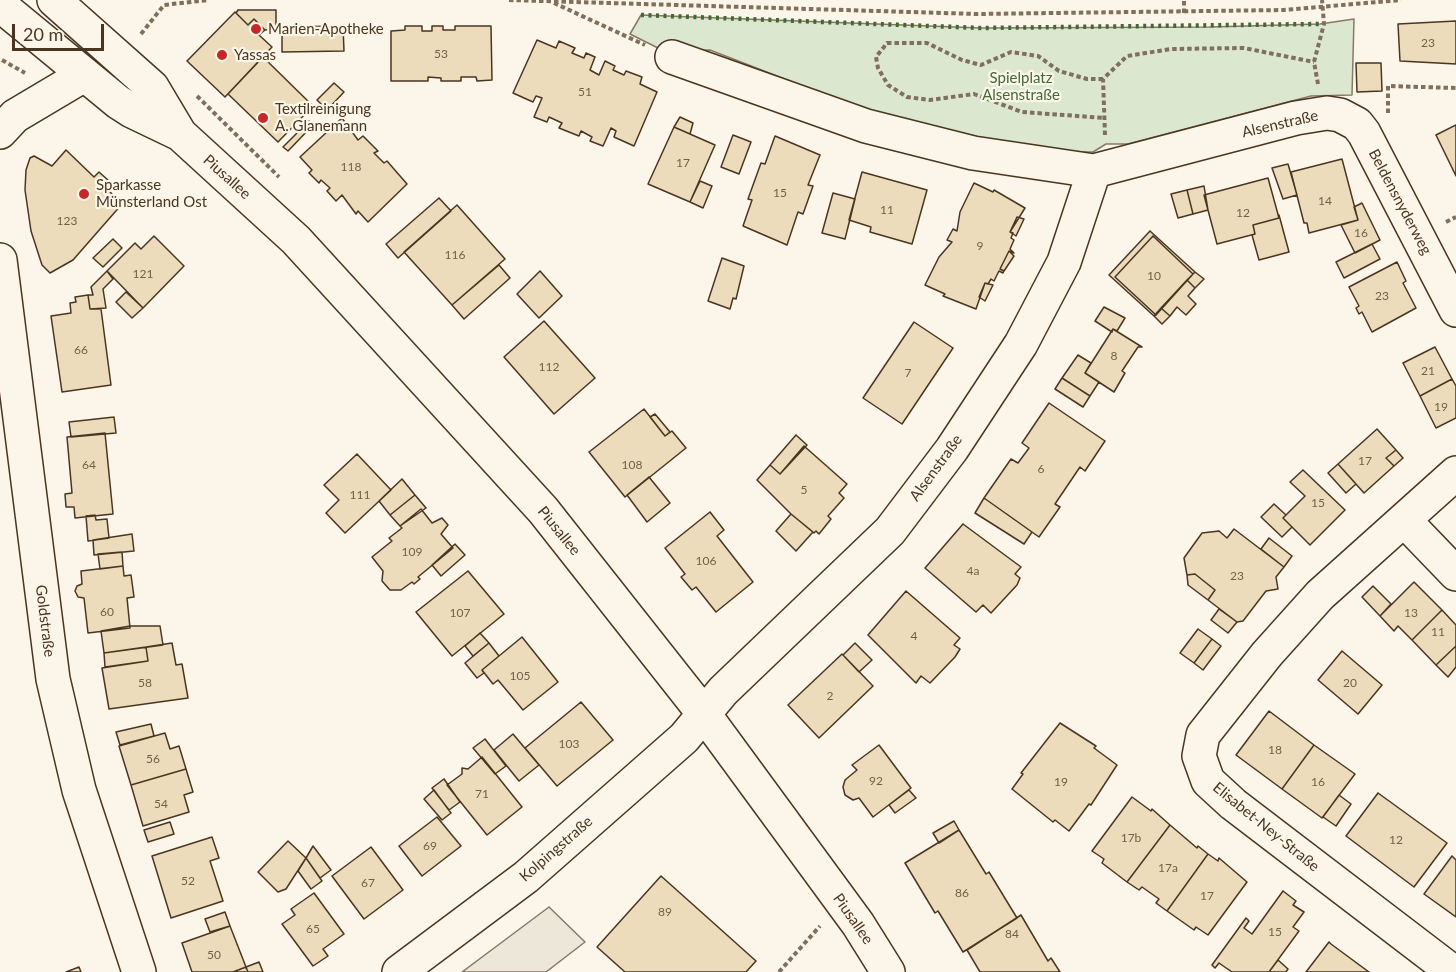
<!DOCTYPE html>
<html>
<head>
<meta charset="utf-8">
<style>
  body { margin:0 }
  #map { position:relative; width:1456px; height:972px; overflow:hidden; background:#fbf6e9; font-family:Lato,sans-serif }
  canvas { display:block }
  .scale { position:absolute; left:12px; top:24px; width:92px; height:27px; box-sizing:border-box; border:3px solid #4a3520; border-top:0; padding-left:8px; font-size:18px; line-height:21px; white-space:nowrap; color:#4a3520; -webkit-text-stroke:4px #fbf6e9; paint-order:stroke }
</style>
</head>
<body>
<div id="map">
<canvas width="1456" height="972"></canvas>
<div class="scale">20 m</div>
</div>
<script>
const ctx = document.querySelector('canvas').getContext('2d');
ctx.lineJoin = 'round';
function fill(path, color) { ctx.fillStyle = color; ctx.fill(path, 'evenodd'); }
const shape = rows => new Path2D(rows.map(r => 'M' + r).join(''));
function strokePath(path, color, width, dash) { ctx.strokeStyle = color; ctx.lineWidth = width; ctx.lineCap = dash ? 'butt' : 'round'; ctx.setLineDash(dash || []); ctx.stroke(path); }
function write(font, color, halo, rows, align = 'center') {
  ctx.font = font + ' Lato,sans-serif'; ctx.lineWidth = 4.5; ctx.setLineDash([]); ctx.textBaseline = 'middle'; ctx.strokeStyle = halo; ctx.fillStyle = color; for (const [text, x, y, turn = 0] of rows) {
    ctx.save(); ctx.translate(x, y); ctx.rotate((+turn || 0) * Math.PI / 180); ctx.textAlign = isNaN(turn) ? turn : align; if (halo) ctx.strokeText(text, 0, 0); ctx.fillText(text, 0, 0); ctx.restore();
  }
}
const green = shape([
  [641,15,981,28,1209,27,1320,24,1354,19,1352,95,1311,96,1128,144,1106,144,1093,152,1047,152,872,113,710,50,664,51,630,34,641,15]
]);
const parking = shape([
  [549,907,585,942,546,972,462,972,549,907]
]);
const building = shape([
  [238,10,276,10,276,29,265,30,254,19,248,25,236,13,238,10],
  [235,12,248,25,254,19,265,30,259,35,272,47,225,97,187,61,235,12],
  [1456,21,1456,64,1400,61,1398,24,1456,21],
  [343,26,344,51,282,52,282,27,343,26],
  [405,26,422,26,422,31,432,31,432,26,443,26,443,30,455,30,455,26,491,26,492,80,477,81,476,77,461,77,461,81,441,81,441,78,428,77,428,81,391,81,391,31,405,30,405,26],
  [537,40,556,48,559,41,575,48,572,53,584,58,586,53,595,57,590,70,599,75,605,61,615,66,613,70,624,75,626,71,642,77,640,84,657,92,634,146,614,137,616,131,611,128,603,146,590,141,592,137,581,131,579,136,559,128,562,123,549,117,547,122,534,117,542,98,536,96,533,102,513,93,537,40],
  [263,57,313,106,278,142,228,94,263,57],
  [1356,63,1381,63,1382,91,1357,92,1356,63],
  [334,83,344,92,327,110,317,100,334,83],
  [680,117,693,123,690,134,674,127,680,117],
  [342,118,358,140,363,136,378,151,374,153,384,163,387,161,407,184,368,222,358,211,356,214,342,195,336,201,327,191,330,188,321,180,319,183,309,173,312,170,300,157,342,118],
  [309,121,313,125,288,151,283,147,309,121],
  [1456,125,1456,176,1436,135,1456,125],
  [674,127,715,145,690,202,648,184,674,127],
  [733,135,751,142,739,174,721,167,733,135],
  [775,136,820,155,808,185,813,186,803,214,798,212,787,245,743,226,752,200,748,199,761,163,765,164,775,136],
  [66,150,94,177,99,172,109,181,104,186,122,204,73,260,50,273,42,265,31,231,25,190,26,170,30,158,34,156,52,166,66,150],
  [1342,159,1358,220,1309,233,1307,223,1304,223,1291,172,1342,159],
  [1288,164,1297,195,1283,199,1272,168,1288,164],
  [862,172,927,190,912,244,870,232,871,227,849,220,862,172],
  [1268,178,1279,218,1253,225,1255,234,1217,244,1204,195,1268,178],
  [700,181,712,186,703,208,690,202,700,181],
  [974,183,993,192,994,190,1025,208,1010,232,1013,233,1011,238,1014,240,1010,249,1014,253,1009,251,1000,269,1004,271,1003,273,999,271,994,281,991,279,988,284,985,283,976,309,943,296,945,294,925,285,939,257,952,242,947,240,953,229,957,231,960,212,974,183],
  [1204,186,1208,210,1193,214,1187,190,1204,186],
  [1187,190,1193,214,1178,218,1171,194,1187,190],
  [833,193,855,199,845,239,822,233,833,193],
  [439,198,451,211,398,258,386,244,439,198],
  [1362,203,1380,240,1355,253,1341,225,1358,220,1354,207,1362,203],
  [457,205,505,259,452,305,404,252,457,205],
  [1278,215,1279,215,1289,252,1259,260,1252,235,1255,234,1253,225,1279,218,1278,215],
  [1017,217,1024,219,1016,236,1010,232,1017,217],
  [1150,231,1195,272,1193,274,1153,236,1115,277,1156,315,1154,316,1109,275,1150,231],
  [154,236,184,266,143,308,107,271,135,243,141,249,154,236],
  [1153,236,1193,274,1156,315,1115,277,1153,236],
  [113,239,122,248,103,267,93,258,113,239],
  [1372,244,1380,259,1344,278,1336,262,1372,244],
  [1009,251,1014,256,1004,271,1000,269,1009,251],
  [722,258,744,266,736,299,733,298,730,309,708,301,722,258],
  [1397,262,1406,281,1403,283,1416,308,1372,332,1362,312,1359,314,1356,308,1359,306,1349,287,1397,262],
  [499,265,510,278,464,319,452,305,499,265],
  [107,271,113,279,103,289,106,308,90,309,88,295,93,295,91,287,107,271],
  [540,271,562,296,539,318,517,294,540,271],
  [1195,272,1204,279,1195,288,1187,280,1195,272],
  [1187,280,1195,288,1188,296,1196,304,1186,315,1177,307,1170,316,1161,308,1187,280],
  [985,283,993,285,985,301,979,297,985,283],
  [126,292,143,308,132,318,116,302,126,292],
  [88,295,90,309,101,309,111,385,62,392,51,316,71,313,70,303,76,302,75,297,88,295],
  [1104,307,1125,318,1117,331,1113,329,1112,332,1095,321,1104,307],
  [1161,308,1170,316,1162,324,1154,316,1161,308],
  [544,321,595,378,554,414,504,357,544,321],
  [914,322,953,348,902,424,863,398,914,322],
  [1113,329,1142,347,1138,347,1122,371,1125,373,1114,392,1085,373,1113,329],
  [1435,347,1452,379,1420,396,1403,363,1435,347],
  [1078,355,1091,363,1085,373,1099,382,1090,396,1062,378,1078,355],
  [1062,378,1090,396,1083,407,1055,389,1062,378],
  [1452,379,1456,386,1456,418,1436,428,1420,396,1452,379],
  [1049,403,1105,441,1085,471,1080,467,1055,504,1060,507,1039,537,984,498,1011,459,1018,463,1029,448,1022,443,1049,403],
  [644,409,665,436,672,431,686,448,625,497,589,452,644,409],
  [655,414,670,432,665,436,650,417,655,414],
  [114,417,116,433,71,437,69,422,114,417],
  [1377,429,1396,450,1386,458,1394,466,1364,493,1338,464,1377,429],
  [105,433,113,514,75,518,74,507,66,507,65,494,72,493,67,437,105,433],
  [796,435,807,445,780,474,770,465,796,435],
  [804,446,847,484,839,493,844,498,828,516,831,519,819,534,816,531,814,533,791,514,757,480,770,465,780,474,804,446],
  [1396,450,1403,458,1394,466,1386,458,1396,450],
  [357,454,391,490,345,533,326,513,339,500,324,485,357,454],
  [1338,464,1356,484,1346,493,1328,473,1338,464],
  [1303,470,1345,510,1310,545,1283,518,1305,496,1290,482,1303,470],
  [649,477,670,503,647,522,627,495,649,477],
  [402,479,415,495,390,515,379,501,402,479],
  [415,495,426,508,400,526,390,515,415,495],
  [984,498,1032,532,1024,544,975,513,984,498],
  [1274,504,1286,515,1283,518,1292,527,1282,537,1261,517,1274,504],
  [421,509,432,523,442,518,448,525,441,534,453,548,418,577,420,579,414,584,412,582,401,590,390,590,382,581,383,571,372,557,392,541,389,538,402,528,400,526,421,509],
  [710,512,724,530,717,536,753,582,716,612,696,587,692,590,681,577,685,574,665,548,710,512],
  [791,514,813,532,796,551,776,531,791,514],
  [95,515,96,520,107,519,109,538,88,541,86,516,95,515],
  [963,524,1021,567,1015,574,1020,578,1017,585,991,613,983,605,976,612,925,568,963,524],
  [1234,529,1284,567,1276,577,1278,589,1266,591,1243,621,1237,622,1208,600,1215,590,1195,574,1187,575,1184,558,1202,533,1219,531,1227,538,1234,529],
  [132,534,134,551,94,555,93,540,132,534],
  [1269,538,1292,556,1284,567,1261,549,1269,538],
  [455,544,465,555,441,576,432,565,455,544],
  [122,552,123,566,100,569,98,554,122,552],
  [123,566,124,576,131,575,134,597,127,598,130,628,88,633,84,598,78,597,75,591,77,586,82,584,81,571,123,566],
  [468,571,504,614,452,656,416,612,468,571],
  [1195,574,1215,590,1208,600,1188,585,1187,575,1195,574],
  [1414,582,1442,610,1412,640,1398,626,1394,631,1380,616,1414,582],
  [1373,586,1391,604,1380,616,1362,597,1373,586],
  [906,591,960,638,954,645,960,649,955,657,930,683,921,676,916,683,868,635,906,591],
  [1219,609,1237,622,1228,633,1211,620,1219,609],
  [1442,610,1456,625,1456,646,1436,665,1412,640,1442,610],
  [130,626,160,626,163,645,104,653,101,631,130,626],
  [1198,629,1212,639,1194,663,1180,653,1198,629],
  [480,633,489,643,473,656,465,646,480,633],
  [522,637,558,682,523,710,498,680,493,684,482,670,522,637],
  [1212,639,1221,646,1203,670,1194,663,1212,639],
  [172,643,176,665,182,664,188,698,109,709,102,668,148,661,146,647,172,643],
  [489,643,499,656,482,670,484,673,477,678,465,663,489,643],
  [855,643,872,660,859,672,843,655,855,643],
  [1456,646,1456,667,1448,677,1436,665,1456,646],
  [146,647,148,661,105,667,104,653,146,647],
  [1342,651,1382,685,1358,714,1318,680,1342,651],
  [842,654,873,686,819,738,788,705,842,654],
  [581,702,613,740,557,786,525,748,581,702],
  [1269,711,1314,745,1282,789,1236,755,1269,711],
  [1060,723,1096,746,1094,748,1117,765,1091,805,1089,804,1069,831,1055,820,1053,822,1012,789,1023,774,1021,773,1060,723],
  [151,724,154,736,120,745,116,732,151,724],
  [165,733,170,749,179,746,186,769,131,785,119,746,165,733],
  [513,734,539,765,519,781,494,750,513,734],
  [485,739,506,766,495,774,473,748,485,739],
  [879,745,911,788,873,817,859,798,853,800,845,795,843,787,845,780,857,770,852,765,879,745],
  [1314,745,1355,774,1322,818,1282,789,1314,745],
  [482,757,522,807,487,835,447,785,462,774,462,768,468,769,482,757],
  [186,769,193,792,184,795,189,812,143,826,131,785,186,769],
  [444,779,460,802,449,810,432,788,444,779],
  [434,790,451,813,442,820,424,799,434,790],
  [909,790,916,798,895,813,889,805,909,790],
  [1378,793,1447,843,1414,887,1346,836,1378,793],
  [1339,795,1351,804,1336,826,1323,817,1339,795],
  [1132,797,1151,811,1152,809,1170,825,1127,882,1102,863,1104,859,1092,851,1132,797],
  [437,817,461,846,422,876,399,846,437,817],
  [954,821,959,830,939,843,933,833,954,821],
  [170,822,174,834,148,842,144,830,170,822],
  [1170,825,1197,848,1198,846,1208,854,1167,911,1156,903,1159,899,1142,887,1139,890,1127,882,1170,825],
  [959,830,986,874,989,872,1017,918,963,952,938,911,935,913,905,863,959,830],
  [212,837,219,858,210,861,223,901,171,918,152,856,212,837],
  [288,841,306,858,286,889,278,892,258,872,288,841],
  [313,846,331,870,320,878,306,858,313,846],
  [371,847,403,890,364,919,332,876,371,847],
  [1208,854,1218,861,1219,858,1247,882,1208,935,1196,927,1194,930,1167,911,1208,854],
  [1452,856,1456,860,1456,917,1424,894,1452,856],
  [306,858,322,881,311,889,298,871,306,858],
  [661,876,756,961,746,972,625,972,597,947,661,876],
  [1283,891,1296,901,1293,905,1304,912,1293,927,1299,931,1269,972,1232,972,1219,963,1215,968,1212,965,1246,918,1249,921,1244,928,1252,934,1283,891],
  [314,893,344,934,323,949,328,956,313,966,282,924,295,915,291,909,314,893],
  [225,912,230,926,210,932,205,919,225,912],
  [1021,915,1048,961,1051,958,1060,972,980,972,967,950,1021,915],
  [230,926,246,967,233,972,192,972,182,943,230,926],
  [1329,942,1331,944,1369,972,1306,972,1329,942],
  [1278,960,1288,969,1286,972,1269,972,1278,960],
  [259,962,263,972,248,972,246,967,259,962],
  [79,967,81,972,66,972,79,967],
  [246,967,248,972,233,972,246,967]
]);
const path = shape([
  [509,0,977,14,1284,10,1401,0],
  [554,3,645,45],
  [1184,13,1184,0],
  [141,34,164,5,208,0],
  [2,60,25,73],
  [1103,79,1087,79,1059,71,1038,56,1011,52,981,65,962,60,927,43,887,43,876,57,878,68,888,85,907,97,930,100,974,94,1022,112,1105,118],
  [1318,84,1314,62,1324,24,1322,0],
  [197,96,279,177],
  [1388,113,1388,86,1456,88],
  [1105,135,1103,79,1127,56,1171,49,1244,48,1314,62],
  [1446,222,1456,217],
  [779,972,820,926]
]);
const minor = shape([
  [54,0,152,87,180,134,296,240,543,510,704,714,858,924,888,972],
  [0,5,118,102,132,111,180,134],
  [672,57,866,126,973,153,1094,171,1296,118,1327,113,1340,115,1357,124,1364,133,1456,310],
  [0,132,15,116,84,75],
  [0,260,53,679,79,790,139,972],
  [1404,520,1456,574],
  [399,972,526,877,684,738,723,691,890,531,952,449,1021,344,1064,262,1094,171],
  [1453,972,1233,804,1208,781,1199,756,1203,735,1267,654,1320,595,1456,473]
]);
const hedge = shape([
  [641,15,981,28,1320,24]
]);
const markers = [
  [256,29,6,"#c62828"],
  [222,55,6,"#c62828"],
  [263,118,6,"#c62828"],
  [84,194,6,"#c62828"]
];
const numberNames = [
  ["23",1428,43],
  ["53",441,54],
  ["51",585,92],
  ["17",683,163],
  ["118",351,167],
  ["15",780,193],
  ["14",1325,201],
  ["11",887,210],
  ["12",1243,213],
  ["123",67,221],
  ["16",1361,233],
  ["9",980,246],
  ["116",455,255],
  ["121",143,274],
  ["10",1154,276],
  ["23",1382,296],
  ["66",81,350],
  ["8",1114,356],
  ["112",549,367],
  ["21",1428,371],
  ["7",908,373],
  ["19",1441,407],
  ["17",1365,461],
  ["64",89,465],
  ["108",632,465],
  ["6",1041,469],
  ["5",804,490],
  ["111",360,495],
  ["15",1318,503],
  ["109",412,552],
  ["106",706,561],
  ["4a",973,571],
  ["23",1237,576],
  ["60",107,612],
  ["107",460,613],
  ["13",1411,613],
  ["11",1438,632],
  ["4",914,636],
  ["105",520,676],
  ["58",145,683],
  ["20",1350,683],
  ["2",830,696],
  ["103",569,744],
  ["18",1275,750],
  ["56",153,759],
  ["92",876,781],
  ["19",1061,782],
  ["16",1318,782],
  ["71",482,794],
  ["54",161,804],
  ["17b",1131,838],
  ["12",1396,840],
  ["69",430,846],
  ["17a",1168,868],
  ["52",188,881],
  ["67",368,883],
  ["86",962,893],
  ["17",1207,896],
  ["89",665,912],
  ["65",313,929],
  ["15",1275,932],
  ["84",1012,934],
  ["50",214,955]
];
const poiNames = [
  ["Marien-Apotheke",268,29],
  ["Yassas",234,55],
  ["Textilreinigung",275,109],
  ["A. Glanemann",275,126],
  ["Sparkasse",96,185],
  ["Münsterland Ost",96,202]
];
const parkNames = [
  ["Spielplatz",1021,78],
  ["Alsenstraße",1021,95]
];
const streetNames = [
  ["Alsenstraße",1280,124,-13],
  ["Piusallee",227,177,42],
  ["Beldensnyderweg",1400,202,62],
  ["Alsenstraße",936,468,-54],
  ["Piusallee",559,531,51],
  ["Goldstraße",45,621,83],
  ["Elisabet-Ney-Straße",1266,827,39],
  ["Kolpingstraße",556,849,-41],
  ["Piusallee",853,919,55]
];
fill(green, '#dce7d0');
strokePath(green, '#887966', 1.5);
fill(parking, '#ede7d9');
strokePath(parking, '#887966', 1.5);
fill(building, '#ecdcbc');
strokePath(building, '#4a3520', 1.5);
strokePath(minor, '#4a3520', 36);
strokePath(path, '#7f6f5c', 4, [4.5, 3]);
strokePath(minor, '#fbf6e9', 33);
strokePath(hedge, '#436837', 4.5, [3, 4.5]);
for (const [x, y, r, color] of markers) { const dot = new Path2D(); dot.arc(x, y, r, 0, 2 * Math.PI); ctx.fillStyle = color; ctx.fill(dot); strokePath(dot, '#fbf6e9', 2); }
write('12px', '#725f47', null, numberNames);
write('15px', '#4a3520', '#fbf6e9', poiNames, 'left');
write('15px', '#436837', '#fbf6e9', parkNames);
write('15px', '#4a3520', '#fbf6e9', streetNames);
</script>
</body>
</html>
